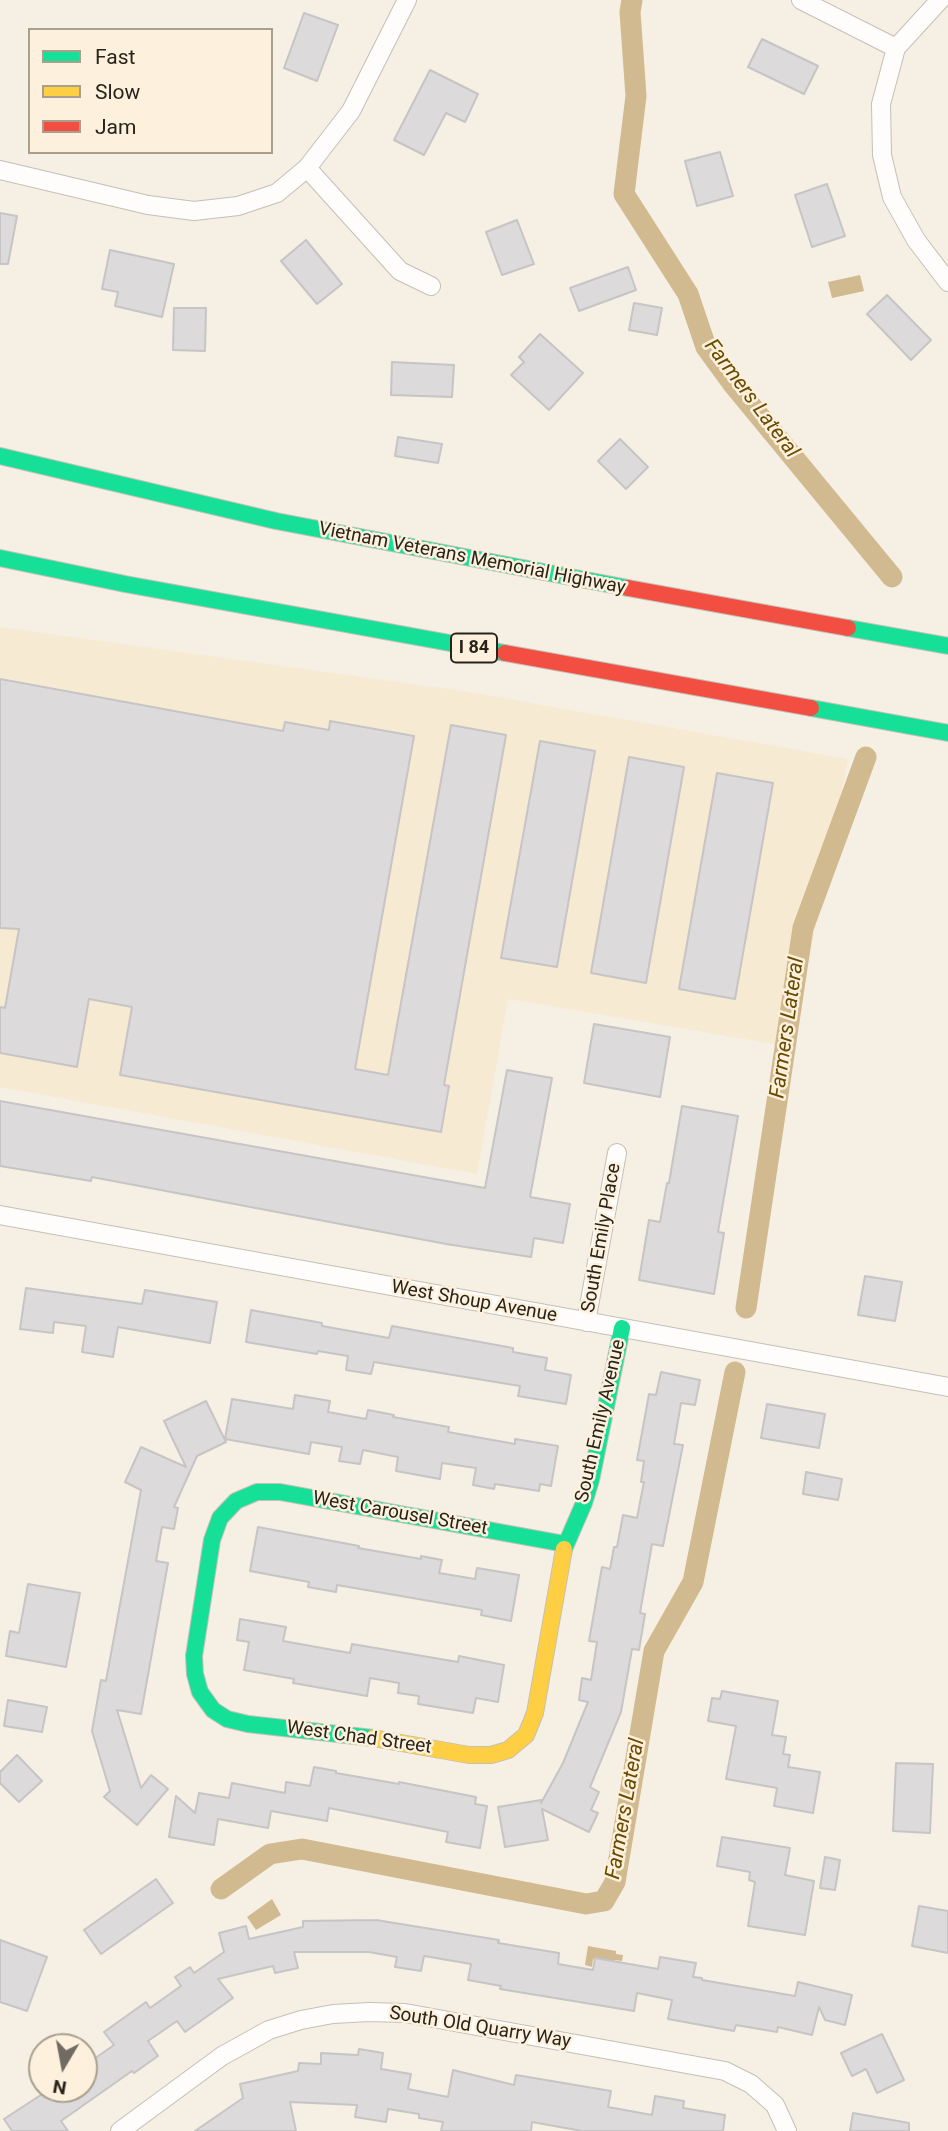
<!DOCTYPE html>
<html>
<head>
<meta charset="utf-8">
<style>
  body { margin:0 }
  #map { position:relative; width:948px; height:2131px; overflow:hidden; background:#f6efe4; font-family:Roboto,sans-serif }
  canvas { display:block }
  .legend { position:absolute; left:28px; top:28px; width:245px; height:126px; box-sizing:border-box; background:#fdf1dd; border:2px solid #a89f8f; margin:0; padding:9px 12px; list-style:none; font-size:21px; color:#29241b }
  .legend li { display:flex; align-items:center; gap:14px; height:35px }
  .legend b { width:35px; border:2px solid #a89f8f }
  .north { position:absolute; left:28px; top:2033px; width:70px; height:70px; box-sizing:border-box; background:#fdf1dd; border:2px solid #a89f8f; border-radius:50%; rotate:190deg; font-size:19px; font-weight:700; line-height:28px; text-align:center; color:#29241b }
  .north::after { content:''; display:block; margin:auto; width:24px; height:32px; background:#716b61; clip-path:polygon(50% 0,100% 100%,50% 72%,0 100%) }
</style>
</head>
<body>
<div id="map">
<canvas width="948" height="2131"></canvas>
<ul class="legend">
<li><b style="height:9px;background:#16e098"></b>Fast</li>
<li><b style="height:9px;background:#ffcf43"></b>Slow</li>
<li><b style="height:9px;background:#f24e42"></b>Jam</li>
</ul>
<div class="north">N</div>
</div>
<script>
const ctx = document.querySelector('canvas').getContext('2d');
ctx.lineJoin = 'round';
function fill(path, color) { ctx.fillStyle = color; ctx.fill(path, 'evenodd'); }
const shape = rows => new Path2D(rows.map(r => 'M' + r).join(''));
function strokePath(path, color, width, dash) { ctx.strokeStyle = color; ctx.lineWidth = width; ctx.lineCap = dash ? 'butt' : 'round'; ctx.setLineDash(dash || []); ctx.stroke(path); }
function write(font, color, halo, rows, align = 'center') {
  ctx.font = font + ' Roboto,sans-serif'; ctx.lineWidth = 5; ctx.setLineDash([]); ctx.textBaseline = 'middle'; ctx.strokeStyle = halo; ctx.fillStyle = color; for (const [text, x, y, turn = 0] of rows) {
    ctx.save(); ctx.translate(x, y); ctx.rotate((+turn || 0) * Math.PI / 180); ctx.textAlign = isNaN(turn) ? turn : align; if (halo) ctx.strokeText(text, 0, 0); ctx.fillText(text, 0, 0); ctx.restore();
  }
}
const built = shape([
  [0,627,463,691,848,759,792,1047,508,999,477,1174,0,1087]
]);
const water = shape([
  [860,275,864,291,832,298,828,282],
  [272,1899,281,1915,256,1930,247,1917],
  [588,1946,616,1951,616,1954,623,1955,622,1961,615,1960,614,1963,593,1959,592,1967,585,1965]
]);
const canal = shape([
  [632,0,630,12,636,96,624,194,688,294,706,347,733,384,892,577],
  [746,1308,803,928,866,757],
  [221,1889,270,1854,302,1849,586,1904,604,1901,615,1882,654,1651,693,1582,735,1372]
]);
const building = shape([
  [304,13,338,25,317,81,284,68,304,13],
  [762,39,818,66,804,94,748,67,762,39],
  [430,70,478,94,465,122,446,113,424,155,394,140,430,70],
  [720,152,733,196,697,206,685,161,720,152],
  [827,184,845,236,812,247,795,195,827,184],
  [0,213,17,216,8,264,0,264,0,213],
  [517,220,534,264,502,275,486,232,517,220],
  [306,240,342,284,317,304,281,261,306,240],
  [110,250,174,264,162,317,115,306,118,292,102,289,110,250],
  [628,267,636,290,579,311,570,288,628,267],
  [887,295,931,340,911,360,867,314,887,295],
  [634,303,662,308,657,335,629,330,634,303],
  [174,308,206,308,205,351,173,350,174,308],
  [540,334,583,373,549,410,511,375,524,362,519,357,540,334],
  [392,362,454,365,452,397,391,395,392,362],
  [398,437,442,444,438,463,395,456,398,437],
  [620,439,648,467,626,489,598,461,620,439],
  [0,679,283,731,285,722,329,730,330,721,414,736,355,1069,388,1075,451,725,506,735,444,1085,449,1086,441,1132,120,1075,132,1007,89,999,77,1067,0,1053,0,1007,5,1008,19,929,0,928,0,679],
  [540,741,595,751,557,967,501,958,540,741],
  [629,757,684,767,646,983,591,973,629,757],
  [717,773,773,783,735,999,679,989,717,773],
  [594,1024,670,1037,660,1097,584,1083,594,1024],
  [507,1070,552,1078,530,1197,570,1204,563,1243,534,1238,531,1257,446,1244,92,1177,91,1181,0,1166,0,1101,485,1188,507,1070],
  [682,1106,738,1116,718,1232,724,1233,714,1294,639,1280,649,1220,660,1222,667,1183,669,1183,682,1106],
  [865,1276,902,1282,895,1321,858,1315,865,1276],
  [26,1288,142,1304,145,1290,217,1302,210,1343,118,1327,113,1357,82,1352,86,1326,54,1322,53,1333,20,1329,26,1288],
  [251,1310,322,1323,322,1326,389,1338,392,1326,513,1348,513,1352,547,1358,545,1370,571,1375,566,1404,518,1396,520,1386,374,1362,371,1374,346,1370,348,1356,318,1351,317,1354,246,1342,251,1310],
  [661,1372,700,1380,695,1405,681,1403,674,1444,683,1445,663,1546,652,1544,640,1613,645,1614,639,1650,632,1649,621,1712,590,1787,599,1792,591,1810,598,1813,589,1832,542,1809,548,1840,505,1847,498,1807,541,1800,541,1803,563,1763,588,1702,579,1700,582,1678,591,1680,597,1642,589,1641,602,1567,610,1569,614,1547,617,1547,623,1515,637,1518,644,1482,641,1482,644,1461,637,1460,649,1394,656,1395,661,1372],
  [295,1395,330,1401,328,1412,366,1419,368,1410,394,1415,393,1417,449,1427,448,1432,515,1444,515,1439,558,1446,551,1486,540,1484,539,1491,495,1484,494,1489,473,1485,476,1468,442,1463,440,1479,396,1471,398,1457,363,1450,360,1464,339,1461,342,1447,311,1442,309,1454,225,1439,232,1399,293,1409,295,1395],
  [206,1401,226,1442,197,1456,174,1507,178,1508,174,1529,162,1527,156,1561,168,1563,141,1714,117,1710,141,1788,151,1775,168,1789,137,1825,104,1797,110,1791,92,1731,101,1680,106,1681,141,1490,125,1482,141,1447,186,1467,164,1421,206,1401],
  [767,1404,825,1414,819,1448,761,1438,767,1404],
  [806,1472,842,1479,838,1500,803,1494,806,1472],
  [258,1527,359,1546,358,1548,421,1559,421,1556,442,1560,439,1573,475,1579,477,1568,519,1575,511,1621,481,1615,482,1610,337,1585,336,1592,308,1587,309,1582,250,1571,258,1527],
  [28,1584,80,1593,66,1667,6,1656,10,1631,19,1633,28,1584],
  [240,1619,286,1627,283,1641,350,1653,352,1644,458,1662,459,1656,504,1665,498,1702,476,1698,473,1713,418,1704,419,1696,398,1693,399,1683,370,1678,367,1696,293,1683,294,1679,244,1670,249,1642,237,1640,240,1619],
  [722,1691,778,1701,772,1735,786,1737,783,1754,790,1755,788,1767,820,1772,813,1813,774,1806,777,1788,726,1779,736,1726,708,1721,712,1698,720,1699,722,1691],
  [8,1700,47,1707,42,1732,4,1726,8,1700],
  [17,1755,42,1781,19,1802,0,1783,0,1772,17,1755],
  [896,1763,933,1764,930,1833,893,1831,896,1763],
  [314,1767,336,1771,336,1773,399,1784,399,1782,476,1797,475,1804,487,1806,480,1848,446,1842,448,1832,329,1808,327,1821,271,1811,268,1828,218,1819,214,1845,169,1837,176,1796,195,1813,199,1793,229,1798,232,1783,285,1793,286,1782,310,1786,314,1767],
  [722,1837,790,1848,785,1875,814,1881,805,1935,748,1926,755,1882,749,1880,750,1872,717,1866,722,1837],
  [825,1857,840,1860,835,1890,820,1888,825,1857],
  [156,1879,173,1903,101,1954,84,1930,156,1879],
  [919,1906,948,1911,948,1953,912,1946,919,1906],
  [376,1920,499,1940,498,1943,559,1953,558,1964,593,1970,595,1958,658,1969,660,1957,696,1963,693,1977,702,1978,702,1980,795,1996,798,1982,852,1995,845,2025,825,2020,819,2007,812,2035,778,2027,777,2032,736,2025,734,2031,668,2019,672,2000,637,1993,634,2011,500,1989,501,1986,468,1980,471,1964,424,1956,421,1971,395,1967,397,1957,369,1952,294,1952,298,1968,275,1973,273,1966,218,1979,233,1998,185,2032,177,2021,148,2041,158,2056,134,2073,132,2071,61,2121,68,2131,12,2131,4,2119,50,2089,84,2089,84,2066,114,2045,104,2032,146,2002,150,2008,181,1986,175,1977,190,1967,194,1973,224,1952,219,1933,246,1926,249,1939,303,1927,303,1921,376,1920],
  [0,1940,47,1957,27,2011,0,2002,0,1940],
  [882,2034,904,2080,877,2093,866,2069,852,2076,841,2053,882,2034],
  [359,2049,383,2053,381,2069,411,2074,408,2089,448,2097,453,2070,514,2085,516,2075,611,2091,608,2107,652,2115,655,2096,684,2101,683,2108,725,2115,723,2131,582,2131,532,2122,531,2131,441,2131,443,2122,419,2118,419,2114,388,2109,386,2122,355,2117,357,2105,290,2102,296,2131,195,2131,243,2098,240,2084,298,2071,299,2063,321,2064,321,2053,358,2055,359,2049],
  [853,2113,909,2123,909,2131,850,2131,853,2113]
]);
const street = shape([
  [801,0,896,48],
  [940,0,896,48,881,104,882,155,892,197,916,240,948,282],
  [307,168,400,271,431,286],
  [0,170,148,205,194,211,238,206,277,193,307,168,351,111,407,0],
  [0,1215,948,1387],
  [586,1322,617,1153],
  [120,2131,222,2056,269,2030,301,2020,333,2014,369,2012,405,2013,725,2071,751,2084,775,2105,787,2131]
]);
const fast = shape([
  [0,456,276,521,628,588],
  [0,558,125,584,505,653],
  [848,628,948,646],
  [811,708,948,733],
  [564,1549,584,1503,591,1480,622,1328],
  [373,1738,248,1724,227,1719,213,1710,200,1692,195,1674,194,1656,212,1540,220,1518,236,1501,257,1492,280,1492,565,1544]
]);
const slow = shape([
  [373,1738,469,1755,491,1755,508,1750,526,1735,535,1713,564,1549]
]);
const jam = shape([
  [628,588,848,628],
  [505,653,811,708]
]);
const shields = [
  [474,648,46]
];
const shieldNames = [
  ["I 84",474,648]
];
const streetNames = [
  ["Vietnam Veterans Memorial Highway",472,559,11],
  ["South Emily Place",602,1238,-80],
  ["West Shoup Avenue",474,1302,10],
  ["South Emily Avenue",601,1421,-77],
  ["West Carousel Street",400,1514,10],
  ["West Chad Street",359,1738,8],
  ["South Old Quarry Way",480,2028,9]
];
const waterNames = [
  ["Farmers Lateral",751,399,53],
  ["Farmers Lateral",788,1028,-82],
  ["Farmers Lateral",626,1809,-80]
];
fill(built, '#f7ead3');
fill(water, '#d1ba8f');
strokePath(canal, '#d1ba8f', 21);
fill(building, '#dcdada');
strokePath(building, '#c6c4c4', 2);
strokePath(street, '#c5bfb6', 20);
strokePath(fast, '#c5bfb6', 18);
strokePath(slow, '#c5bfb6', 18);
strokePath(jam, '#c5bfb6', 18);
strokePath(street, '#fefdfb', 18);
strokePath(fast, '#16e098', 16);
strokePath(slow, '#ffcf43', 16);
strokePath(jam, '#f24e42', 16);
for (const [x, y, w] of shields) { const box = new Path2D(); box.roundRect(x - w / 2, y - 14.5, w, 29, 5); ctx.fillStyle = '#fdf1dd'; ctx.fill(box); strokePath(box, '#29241b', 2); }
write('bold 18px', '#29241b', null, shieldNames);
write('19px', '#29241b', '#fdf1dd', streetNames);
write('italic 21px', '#694b00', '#fdf1dd', waterNames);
</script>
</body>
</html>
